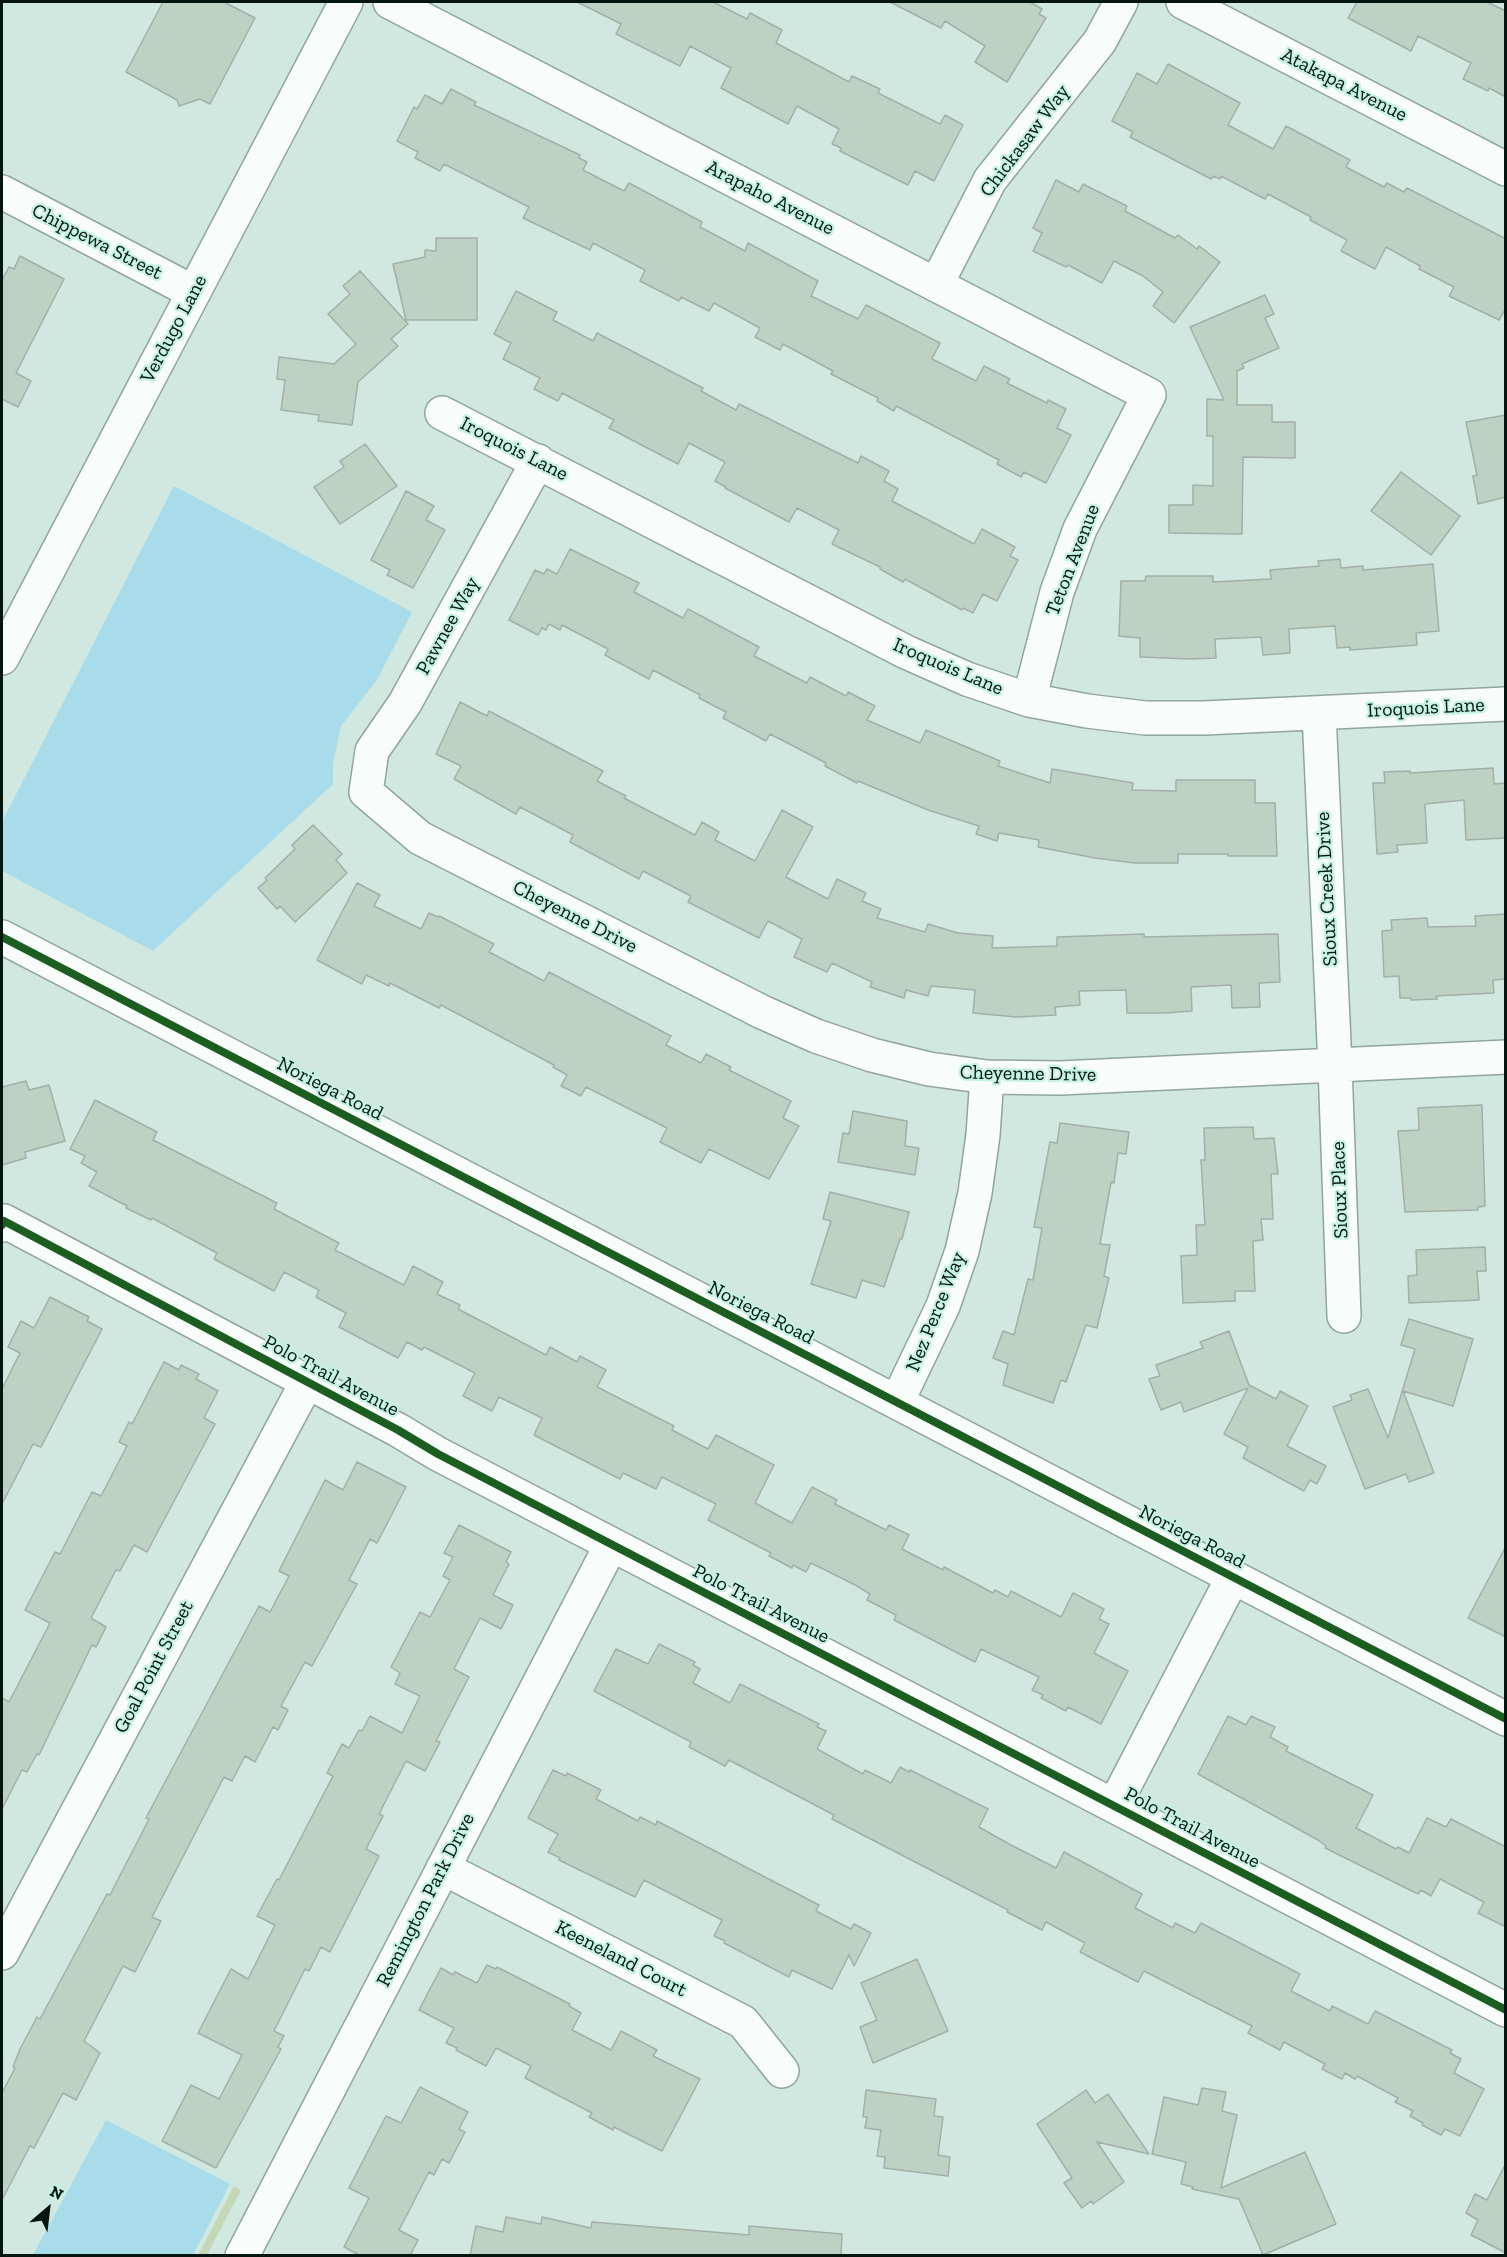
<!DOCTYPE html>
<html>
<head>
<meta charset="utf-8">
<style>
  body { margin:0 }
  #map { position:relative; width:1507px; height:2257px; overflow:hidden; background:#d0e8e0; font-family:"Zilla Slab",serif }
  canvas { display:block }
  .frame { position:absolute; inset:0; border:3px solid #051611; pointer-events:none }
  .north { position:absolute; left:18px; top:2179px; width:60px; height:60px; -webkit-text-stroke:4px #c6f2e3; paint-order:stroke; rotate:28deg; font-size:16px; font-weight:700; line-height:24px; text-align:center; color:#051611 }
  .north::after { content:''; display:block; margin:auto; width:21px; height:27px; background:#051611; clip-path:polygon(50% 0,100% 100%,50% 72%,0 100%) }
</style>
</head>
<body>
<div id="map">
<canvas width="1507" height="2257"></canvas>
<div class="frame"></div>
<div class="north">N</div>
</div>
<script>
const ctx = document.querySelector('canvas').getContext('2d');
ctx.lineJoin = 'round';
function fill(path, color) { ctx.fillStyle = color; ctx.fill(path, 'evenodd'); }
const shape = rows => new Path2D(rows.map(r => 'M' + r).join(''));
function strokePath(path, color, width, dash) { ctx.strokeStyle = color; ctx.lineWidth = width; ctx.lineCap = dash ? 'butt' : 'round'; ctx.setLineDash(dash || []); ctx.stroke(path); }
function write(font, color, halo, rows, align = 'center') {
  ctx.font = font + ' "Zilla Slab",serif'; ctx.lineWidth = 4.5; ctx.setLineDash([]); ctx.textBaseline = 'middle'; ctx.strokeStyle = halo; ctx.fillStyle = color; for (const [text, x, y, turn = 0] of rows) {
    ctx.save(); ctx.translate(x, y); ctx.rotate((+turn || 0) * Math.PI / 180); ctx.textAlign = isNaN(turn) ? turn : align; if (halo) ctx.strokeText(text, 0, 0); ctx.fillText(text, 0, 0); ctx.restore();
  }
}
const green = shape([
  [234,2186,241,2190,207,2255,198,2255]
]);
const water = shape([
  [174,486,412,612,377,680,341,726,333,763,333,784,153,951,2,871,2,822],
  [106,2120,230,2184,193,2255,33,2255]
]);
const building = shape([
  [163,2,224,2,255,18,210,104,200,99,179,106,177,100,126,72,163,2],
  [577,2,713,2,747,19,750,13,782,30,776,43,849,82,852,76,880,89,878,93,940,124,945,115,963,125,934,181,915,171,908,185,840,151,841,148,832,144,839,129,797,106,788,124,721,88,731,68,690,46,680,66,616,34,621,24,577,2],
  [890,2,1030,2,1042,9,1039,14,1046,18,1007,82,975,62,985,46,945,21,941,28,890,2],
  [1357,2,1487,2,1506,11,1506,97,1489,88,1488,91,1463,79,1471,63,1418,36,1411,51,1348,18,1357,2],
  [1168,64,1240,103,1228,125,1273,149,1286,126,1350,160,1346,167,1384,187,1387,183,1404,192,1407,188,1506,239,1506,308,1499,320,1449,296,1454,287,1419,269,1420,266,1386,247,1375,269,1341,251,1347,240,1310,220,1311,217,1268,194,1265,199,1221,176,1220,179,1213,176,1211,179,1130,137,1133,132,1112,121,1137,73,1157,84,1168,64],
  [451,89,476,102,474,105,580,155,579,158,587,162,583,170,624,191,629,183,702,222,700,227,745,251,748,243,818,281,811,296,858,319,866,305,940,343,932,359,976,381,984,366,1010,379,1007,383,1047,403,1048,400,1066,409,1057,428,1071,435,1046,483,1024,472,1021,477,997,464,999,460,896,406,894,411,877,401,878,398,831,374,833,371,783,344,780,350,755,337,760,328,714,303,709,311,681,297,679,301,640,281,645,270,593,243,590,250,523,218,529,207,444,164,440,171,415,158,418,152,397,141,414,107,417,109,425,95,442,104,451,89],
  [1056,180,1079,192,1083,184,1127,206,1125,211,1175,238,1178,235,1197,249,1199,246,1220,262,1174,323,1153,306,1163,292,1143,276,1114,261,1102,283,1068,265,1066,267,1033,251,1042,233,1033,228,1056,180],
  [436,238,477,238,477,320,406,320,393,264,425,257,425,250,436,251,436,238],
  [20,256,64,279,16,373,31,381,18,407,2,399,2,401,2,280,9,267,14,269,20,256],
  [360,271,408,324,391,339,398,346,358,382,352,425,318,421,319,415,281,410,285,380,277,379,279,357,334,364,356,344,328,314,350,294,343,286,360,271],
  [516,291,557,312,553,320,593,341,597,333,703,388,701,391,736,410,739,404,858,463,861,456,889,471,884,481,898,489,892,501,974,544,982,529,1015,547,1010,556,1018,560,997,601,983,594,973,613,963,608,962,610,905,579,903,582,880,569,880,567,832,544,839,530,797,508,789,522,725,488,726,487,715,481,725,462,689,443,678,464,609,428,614,420,562,393,558,401,534,389,540,378,503,359,511,343,494,334,516,291],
  [1265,295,1274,314,1265,318,1279,348,1242,364,1244,368,1237,371,1237,405,1272,405,1272,422,1295,422,1295,458,1243,457,1242,534,1169,533,1169,505,1193,505,1193,485,1213,486,1213,436,1207,436,1207,399,1224,400,1190,327,1265,295],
  [1506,415,1506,497,1478,504,1473,476,1477,475,1466,422,1506,415],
  [365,444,397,486,340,524,314,487,344,467,340,461,365,444],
  [1401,472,1460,516,1431,555,1371,511,1401,472],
  [406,491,434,506,426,520,445,530,413,588,387,575,390,570,371,560,406,491],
  [570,549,639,583,634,592,683,618,688,609,759,647,754,656,807,683,810,677,846,696,848,692,875,706,867,720,920,743,926,730,1000,761,998,766,1050,783,1052,769,1133,783,1132,790,1176,791,1176,780,1255,780,1255,803,1275,803,1277,856,1228,856,1228,854,1178,854,1178,863,1135,863,1095,858,1038,847,1039,840,999,833,997,841,976,834,979,826,928,810,858,781,857,783,825,766,826,763,770,734,766,741,723,718,726,712,699,698,700,695,653,670,649,679,605,655,608,649,562,625,560,630,549,624,546,630,542,628,538,635,509,620,535,570,544,574,547,569,557,574,570,549],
  [1340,559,1341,568,1363,566,1363,570,1433,564,1439,631,1416,633,1417,645,1350,650,1350,647,1337,648,1335,626,1289,629,1290,653,1263,655,1261,637,1215,639,1216,658,1190,659,1140,657,1140,638,1119,636,1121,581,1145,581,1146,576,1213,576,1213,582,1271,579,1270,570,1319,566,1318,561,1340,559],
  [460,702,487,716,489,711,603,771,597,781,626,796,624,798,695,835,702,822,719,832,715,840,755,861,782,810,813,827,786,877,828,899,837,879,866,893,862,901,881,909,877,918,925,932,928,924,958,933,993,936,992,948,1057,946,1057,937,1144,934,1144,937,1278,934,1280,982,1259,983,1260,1007,1232,1008,1231,985,1191,987,1192,1011,1164,1013,1127,1013,1126,990,1079,991,1080,1005,1055,1007,1056,1015,1016,1017,973,1013,975,990,931,986,928,996,906,990,904,998,870,987,872,982,832,963,827,972,794,957,802,939,768,921,759,938,688,902,691,896,643,871,639,879,570,842,573,835,520,807,516,814,454,779,461,766,436,754,460,702],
  [1493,768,1494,784,1506,783,1506,838,1466,840,1464,800,1425,804,1427,843,1397,845,1398,852,1377,854,1373,783,1385,783,1384,772,1410,771,1410,773,1493,768],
  [313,825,342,854,336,860,347,873,295,922,280,906,277,909,258,888,267,880,265,878,295,849,292,845,313,825],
  [357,883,380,895,374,906,421,929,429,913,438,917,439,916,494,944,489,952,544,981,549,972,671,1036,666,1045,701,1063,706,1054,731,1067,729,1070,791,1101,783,1118,799,1126,769,1179,709,1149,701,1163,660,1142,667,1128,586,1087,581,1096,561,1086,567,1075,553,1067,554,1065,441,1005,439,1008,390,983,389,986,366,975,362,984,317,960,357,883],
  [1506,914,1506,979,1493,980,1494,993,1436,996,1437,999,1411,1000,1411,998,1400,998,1399,976,1384,977,1382,931,1392,930,1391,920,1427,918,1428,927,1476,926,1475,916,1506,914],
  [26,1081,29,1090,49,1085,65,1141,25,1152,26,1158,2,1165,2,1087,26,1081],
  [95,1100,157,1132,153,1140,277,1203,274,1209,339,1243,335,1250,404,1285,413,1266,443,1282,437,1294,460,1305,458,1309,546,1355,550,1347,577,1362,580,1356,606,1370,597,1387,674,1426,672,1430,708,1449,716,1435,774,1465,755,1503,792,1523,812,1487,837,1500,835,1504,886,1530,889,1525,909,1535,902,1549,943,1570,944,1567,993,1593,995,1590,1008,1597,1011,1591,1061,1617,1073,1593,1104,1609,1099,1619,1109,1624,1094,1653,1128,1671,1101,1724,1068,1707,1066,1711,1041,1698,1043,1695,1032,1690,1039,1677,981,1649,975,1662,894,1620,896,1615,867,1600,870,1594,857,1586,811,1563,806,1572,793,1565,792,1568,769,1556,771,1553,708,1520,716,1504,662,1477,656,1489,623,1473,620,1479,534,1435,542,1418,499,1397,492,1411,463,1396,475,1373,424,1347,422,1350,407,1342,398,1358,339,1327,346,1313,316,1297,319,1290,284,1272,274,1291,214,1259,217,1253,152,1218,151,1220,126,1208,127,1206,89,1186,97,1172,81,1163,85,1156,70,1149,95,1100],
  [1482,1105,1485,1206,1478,1207,1478,1210,1405,1212,1398,1131,1419,1130,1418,1108,1482,1105],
  [853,1111,907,1121,905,1146,919,1148,915,1175,838,1162,843,1133,849,1134,853,1111],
  [1060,1123,1129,1132,1126,1154,1118,1153,1114,1183,1111,1182,1100,1244,1110,1245,1104,1276,1109,1278,1097,1328,1086,1325,1066,1382,1061,1380,1053,1403,1003,1385,1008,1364,993,1358,1003,1331,1014,1335,1028,1279,1033,1280,1042,1228,1034,1227,1050,1142,1057,1143,1060,1123],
  [1253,1127,1254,1139,1274,1138,1278,1174,1271,1174,1273,1219,1261,1219,1263,1240,1253,1241,1255,1291,1235,1291,1235,1301,1183,1303,1181,1256,1197,1255,1196,1225,1205,1225,1201,1160,1205,1160,1204,1128,1253,1127],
  [830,1192,909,1212,902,1239,900,1239,884,1287,862,1280,856,1298,811,1284,831,1221,823,1219,830,1192],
  [1485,1247,1486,1271,1477,1271,1479,1300,1409,1303,1408,1276,1417,1275,1416,1250,1485,1247],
  [50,1297,89,1317,87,1321,102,1329,41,1447,33,1444,2,1504,2,1389,20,1353,8,1347,21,1321,34,1328,50,1297],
  [1409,1319,1473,1339,1453,1406,1403,1391,1434,1473,1409,1482,1406,1474,1365,1489,1333,1407,1352,1400,1350,1395,1368,1389,1388,1438,1415,1349,1401,1345,1409,1319],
  [1229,1331,1249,1385,1276,1399,1280,1391,1308,1406,1287,1446,1326,1466,1317,1484,1310,1480,1304,1491,1243,1458,1248,1447,1224,1434,1248,1388,1184,1412,1181,1402,1161,1410,1149,1379,1160,1376,1156,1365,1203,1348,1200,1342,1229,1331],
  [164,1362,179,1370,181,1365,199,1374,196,1379,218,1391,204,1418,215,1424,147,1552,134,1545,120,1571,116,1570,91,1618,106,1627,96,1647,92,1645,39,1755,37,1754,27,1772,22,1770,2,1809,2,1698,9,1702,50,1623,25,1610,55,1552,60,1554,92,1492,101,1496,127,1446,119,1442,129,1422,132,1424,164,1362],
  [357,1462,406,1487,377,1543,370,1539,349,1580,357,1584,312,1666,305,1662,281,1706,288,1710,278,1730,273,1727,255,1762,245,1756,232,1781,224,1777,152,1917,161,1921,135,1972,123,1966,84,2041,100,2053,76,2100,63,2093,34,2148,30,2146,2,2200,2,2093,15,2068,13,2067,20,2049,37,2017,40,2019,107,1894,110,1895,149,1819,146,1818,172,1769,259,1606,270,1612,289,1576,279,1571,325,1480,343,1490,357,1462],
  [459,1525,511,1552,506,1562,509,1564,493,1595,513,1605,501,1629,480,1618,454,1669,469,1677,436,1741,440,1742,425,1771,406,1761,379,1814,383,1816,366,1849,379,1856,330,1952,321,1947,309,1971,305,1969,274,2031,284,2036,278,2047,281,2049,216,2168,162,2141,191,2085,219,2099,242,2055,198,2033,231,1969,248,1979,275,1925,257,1916,277,1879,279,1880,333,1776,327,1773,342,1744,349,1748,359,1730,362,1731,370,1716,402,1733,420,1696,395,1684,400,1673,391,1667,420,1612,430,1617,450,1580,443,1576,453,1557,444,1553,459,1525],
  [1506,1546,1506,1637,1468,1618,1506,1546],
  [659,1644,695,1662,693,1665,700,1669,693,1683,730,1703,740,1684,819,1724,817,1727,826,1731,817,1749,863,1774,865,1770,891,1783,900,1767,909,1772,910,1770,988,1809,979,1827,1009,1844,1056,1868,1064,1852,1142,1894,1135,1908,1173,1928,1175,1923,1195,1933,1201,1923,1300,1974,1291,1991,1330,2011,1332,2006,1368,2024,1375,2011,1452,2050,1450,2053,1461,2059,1454,2073,1484,2089,1460,2136,1445,2129,1441,2135,1422,2125,1423,2123,1410,2116,1413,2111,1395,2102,1398,2098,1357,2076,1355,2079,1345,2073,1342,2079,1322,2069,1325,2064,1284,2042,1280,2050,1248,2033,1252,2026,1144,1971,1138,1982,1080,1952,1085,1943,1046,1922,1042,1930,1007,1912,1008,1910,832,1819,834,1815,729,1760,725,1766,689,1747,691,1742,594,1691,616,1649,648,1664,659,1644],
  [1228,1716,1246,1725,1251,1716,1275,1727,1270,1737,1288,1747,1286,1751,1373,1795,1356,1828,1396,1849,1398,1847,1409,1853,1427,1818,1446,1827,1451,1819,1506,1847,1506,1927,1478,1913,1484,1902,1440,1879,1431,1896,1421,1890,1418,1894,1325,1848,1326,1846,1318,1840,1198,1774,1228,1716],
  [553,1770,566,1776,567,1773,601,1790,596,1799,638,1821,640,1817,656,1825,657,1821,819,1905,816,1911,851,1929,854,1924,871,1933,854,1966,849,1955,832,1989,792,1970,789,1977,724,1943,725,1941,714,1936,722,1920,685,1901,644,1880,635,1897,559,1860,560,1858,548,1852,558,1834,528,1818,553,1770],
  [917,1959,948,2031,873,2063,860,2027,877,2020,861,1983,917,1959],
  [487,1965,496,1969,497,1967,570,2004,569,2006,581,2013,572,2030,611,2050,621,2031,657,2050,653,2056,700,2079,662,2151,614,2127,613,2130,589,2117,592,2113,525,2078,531,2066,496,2048,486,2066,456,2050,457,2048,446,2043,454,2028,419,2010,441,1968,453,1975,455,1972,477,1983,487,1965],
  [420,2087,468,2112,459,2129,465,2132,449,2163,442,2159,434,2175,429,2172,399,2230,418,2240,410,2256,361,2256,344,2247,369,2198,349,2188,386,2116,401,2123,420,2087],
  [1202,2088,1226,2092,1222,2111,1237,2115,1221,2188,1305,2152,1336,2224,1263,2255,1239,2199,1192,2189,1193,2187,1181,2184,1186,2162,1152,2154,1164,2097,1198,2105,1202,2088],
  [866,2090,936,2099,934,2116,943,2117,938,2155,950,2157,948,2176,884,2168,885,2157,877,2156,881,2130,865,2128,867,2117,863,2117,866,2090],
  [1086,2090,1095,2103,1108,2094,1149,2154,1097,2142,1124,2182,1093,2204,1091,2201,1082,2208,1064,2183,1072,2178,1037,2124,1086,2090],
  [1506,2163,1506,2253,1471,2235,1478,2220,1466,2213,1475,2194,1487,2200,1506,2163],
  [506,2217,541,2224,542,2217,591,2228,592,2222,749,2235,749,2226,842,2234,841,2256,470,2256,476,2226,503,2232,506,2217]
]);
const minor = shape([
  [390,2,1149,395,1080,529,1057,592,1029,700],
  [1183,2,1506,169],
  [2,192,193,292],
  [936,285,990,180,1100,41,1121,2],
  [442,413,906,652,967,679,1029,700,1087,711,1145,718,1204,718,1506,704],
  [538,461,405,703,372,751,366,792,420,838,762,1012,816,1036,872,1055,929,1069,987,1077,1060,1078,1506,1057],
  [2,658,346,2],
  [1319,713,1335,1065,1344,1316],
  [2,937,1506,1719],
  [2,1225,4,1221,398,1430,438,1454,1506,2010],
  [897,1402,943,1306,962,1251,975,1193,983,1135,987,1077],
  [1114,1806,1233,1577],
  [443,1868,743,2022,782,2071],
  [2,1953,307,1382],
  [242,2256,611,1545]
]);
const cycleway = shape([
  [2,937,1506,1719],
  [2,1225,4,1221,398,1430,438,1454,1506,2010]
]);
const streetNames = [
  ["Atakapa Avenue",1344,85,27],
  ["Chickasaw Way",1025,141,-53],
  ["Arapaho Avenue",770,198,27],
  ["Chippewa Street",97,242,27],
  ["Verdugo Lane",174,329,-62],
  ["Iroquois Lane",514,449,27],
  ["Teton Avenue",1073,560,-69],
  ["Pawnee Way",448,626,-61],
  ["Iroquois Lane",948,667,23],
  ["Iroquois Lane",1426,708,-3],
  ["Sioux Creek Drive",1327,889,-93],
  ["Cheyenne Drive",575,917,27],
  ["Cheyenne Drive",1028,1074,1],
  ["Noriega Road",330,1089,27],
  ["Sioux Place",1340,1190,-92],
  ["Nez Perce Way",936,1312,-68],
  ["Noriega Road",761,1313,27],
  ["Polo Trail Avenue",331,1376,28],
  ["Noriega Road",1192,1537,27],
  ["Polo Trail Avenue",761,1604,27],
  ["Goal Point Street",154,1667,-62],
  ["Polo Trail Avenue",1192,1828,28],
  ["Remington Park Drive",426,1900,-63],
  ["Keeneland Court",621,1959,27]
];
fill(green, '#c4d7b6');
fill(water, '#a8dcea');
fill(building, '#bed1c5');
strokePath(building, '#a1b0a8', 1.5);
strokePath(minor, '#91a49d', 36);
strokePath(minor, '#f8fcfa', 33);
strokePath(cycleway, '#1b5e20', 8);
write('20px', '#051611', '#c6f2e3', streetNames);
</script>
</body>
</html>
